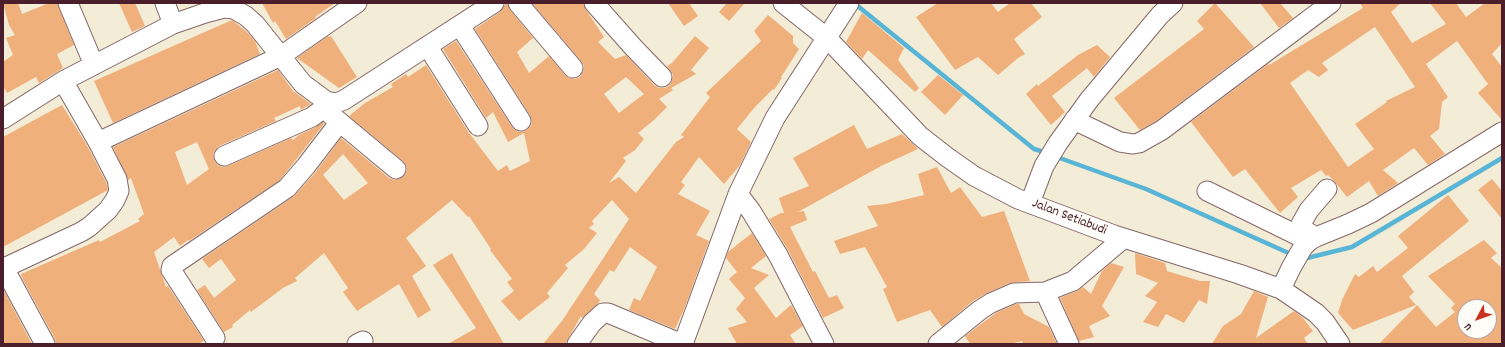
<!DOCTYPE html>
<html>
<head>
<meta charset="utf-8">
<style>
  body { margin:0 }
  #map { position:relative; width:1505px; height:347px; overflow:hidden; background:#f3ecd6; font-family:Dekko,sans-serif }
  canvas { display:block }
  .frame { position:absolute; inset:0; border:4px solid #4a1f2b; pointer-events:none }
  .north { position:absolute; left:1457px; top:299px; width:40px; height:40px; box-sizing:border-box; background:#fdfcf7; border:1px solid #b5a4a5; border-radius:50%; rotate:229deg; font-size:11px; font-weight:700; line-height:16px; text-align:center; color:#4a1f2b }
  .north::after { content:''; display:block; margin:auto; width:14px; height:18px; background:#c8321e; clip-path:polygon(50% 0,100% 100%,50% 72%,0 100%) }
</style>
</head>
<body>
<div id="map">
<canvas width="1505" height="347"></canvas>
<div class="frame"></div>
<div class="north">U</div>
</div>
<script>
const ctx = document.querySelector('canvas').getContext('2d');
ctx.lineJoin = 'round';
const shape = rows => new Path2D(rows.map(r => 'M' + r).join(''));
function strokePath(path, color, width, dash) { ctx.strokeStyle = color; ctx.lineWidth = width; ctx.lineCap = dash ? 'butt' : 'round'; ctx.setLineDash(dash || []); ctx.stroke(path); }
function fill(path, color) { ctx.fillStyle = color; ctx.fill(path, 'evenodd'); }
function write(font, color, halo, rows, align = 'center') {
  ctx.font = font + ' Dekko,sans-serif'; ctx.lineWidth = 3; ctx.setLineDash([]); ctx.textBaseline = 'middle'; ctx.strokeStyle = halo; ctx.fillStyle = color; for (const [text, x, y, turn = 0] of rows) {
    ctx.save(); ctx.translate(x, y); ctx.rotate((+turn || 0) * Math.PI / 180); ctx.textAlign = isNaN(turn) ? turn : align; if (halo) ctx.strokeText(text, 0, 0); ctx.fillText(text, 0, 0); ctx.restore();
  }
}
const stream = shape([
  [854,3,1034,149,1047,153],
  [1054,156,1146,189,1293,255],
  [1303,259,1352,247,1502,158]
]);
const building = shape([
  [3,3,18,3,22,14,49,3,57,3,74,45,57,54,63,68,39,83,36,77,7,93,3,86,3,62,13,55,6,38,15,35,9,25],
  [119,3,135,3,145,26,132,32],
  [262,3,335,3,315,17,316,18,286,39,275,21,273,23],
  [506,3,507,3,510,10,533,38,517,52,529,73,549,56,565,75,570,78,575,79,580,77,583,72,584,66,581,61,532,3,583,3,586,10,604,37,598,42,615,59,626,55,654,85,659,88,665,88,670,85,672,80,673,75,667,66,672,63,695,36,709,48,691,70,696,74,671,88,673,90,659,99,667,107,654,120,638,133,644,139,635,150,623,158,626,161,609,183,619,177,636,193,676,142,684,137,681,135,710,97,706,93,761,41,754,31,768,15,793,36,793,43,799,49,781,77,782,78,774,90,773,89,755,107,737,129,751,142,740,165,724,184,699,157,681,182,685,185,678,194,710,211,696,235,709,241,685,307,675,329,629,310,634,298,640,301,657,267,630,247,614,272,610,270,594,294,600,300,598,304,582,318,581,316,565,344,543,344,562,321,629,219,612,200,592,221,594,224,589,228,597,233,584,249,565,265,568,268,547,293,550,297,519,321,501,301,514,291,507,282,512,279,490,250,491,249,469,216,468,217,452,200,406,238,426,266,412,276,431,310,418,318,399,284,357,311,343,292,348,288,324,253,295,278,297,281,283,288,251,312,250,310,232,325,233,327,224,332,197,290,205,285,214,298,236,280,221,259,209,268,202,259,293,197,315,173,341,138,389,178,395,180,399,179,404,176,407,170,406,166,403,161,349,116,365,103,393,87,391,84,406,74,408,77,426,65,469,133,498,171,507,165,510,171,530,161,524,133,508,142,493,112,486,118,443,49,456,41,512,127,516,131,521,132,527,130,531,126,532,121,530,115,475,29,500,12],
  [626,77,644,94,619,113,604,94],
  [343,154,368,183,344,200,323,175],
  [668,3,689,3,698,16,684,26],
  [727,3,745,3,729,21,719,12],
  [938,3,991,3,998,12,1010,3,1031,3,1042,17,1014,39,1025,54,1018,58,998,75,978,57,955,70,916,17],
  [1215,3,1254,47,1156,121,1140,130,1114,98,1204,29,1197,21],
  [1260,3,1280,3,1293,18,1279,28],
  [1360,3,1401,3,1391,12,1412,43,1446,24,1430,3,1456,3,1466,17,1485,3,1502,3,1502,43,1492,54,1502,67,1502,120,1478,93,1488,84,1457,41,1426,64,1448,97,1442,102,1439,129,1430,136,1445,154,1428,165,1414,148,1383,170,1398,183,1378,196,1369,181,1347,197,1334,181,1328,175,1326,176,1321,170,1291,188,1298,197,1280,213,1245,169,1233,177,1191,122,1268,64,1269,65,1363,8],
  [1375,27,1415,87,1386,101,1387,102,1355,124,1374,149,1348,167,1290,83,1308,70,1319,77,1328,70,1322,63],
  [862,13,904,48,898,60,919,88,915,92,868,50,862,59,846,42],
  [232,20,247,32,255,41,260,54,113,123,94,81],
  [328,36,329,37,331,36,357,77,339,88,297,58],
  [1097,45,1110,57,1094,77,1087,68,1052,96,1065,112,1051,125,1026,94,1037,84,1038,86,1078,55],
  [278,70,293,91,311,104,301,110,300,106,274,118,276,121,219,146,215,150,213,154,214,160,217,165,222,167,228,166,291,138,293,140,299,135,316,127,323,122,324,124,280,180,189,241,188,240,180,246,174,237,154,252,166,287,168,286,204,341,198,344,56,344,55,339,23,280,21,274,99,240,100,242,140,221,138,219,144,214,131,178,128,180,113,147],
  [197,142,209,169,187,185,175,152],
  [938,75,963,95,945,115,921,92],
  [62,105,88,147,106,182,108,190,3,247,3,137],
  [854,125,867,149,902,134,918,149,881,166,798,212,804,211,807,220,790,227,813,272,815,271,829,298,837,295,844,308,823,318,788,250,769,219,781,213,784,213,779,198,809,186,793,158],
  [937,167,951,193,960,187,982,217,1004,211,1030,281,1010,283,987,293,973,301,942,327,930,310,897,322,883,289,887,287,865,247,840,254,834,241,878,226,867,206,886,204,924,195,918,174],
  [1492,179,1502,191,1502,219,1478,190],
  [1448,195,1469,221,1402,276,1414,292,1409,297,1416,305,1353,330,1338,313,1342,300,1355,274,1359,277,1373,266,1377,272,1408,248,1398,236],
  [752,233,766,256,751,268,769,275,754,288,776,318,791,305,803,326,790,335,796,344,737,344,728,328,747,322,736,309,745,298,729,279,737,272,726,258,728,252],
  [1484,240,1497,253,1491,258,1502,268,1502,344,1379,344,1417,305,1436,327,1455,312,1451,308,1455,304,1428,276],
  [1465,307,1489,307,1489,331,1465,331],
  [452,253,455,259,504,344,448,344,476,328,433,265],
  [1135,253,1165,263,1167,271,1200,281,1210,281,1207,304,1199,300,1184,323,1166,314,1158,327,1143,322,1157,302,1145,296,1158,283,1136,274],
  [1111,263,1124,267,1102,306,1110,316,1089,326,1094,337,1079,341,1060,298,1077,291,1083,287,1091,294,1102,271],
  [3,289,32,344,3,344],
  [1254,291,1268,297,1256,338,1294,311,1303,318,1313,331,1304,338,1308,344,1212,344,1223,326,1241,314],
  [1016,304,1019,304,1024,314,1049,327,1057,344,1023,344,1022,341,1010,344,970,344,965,336,996,313]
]);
const minor = shape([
  [68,3,94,65],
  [165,3,173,24],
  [518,3,573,68],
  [594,3,633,47,662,77],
  [783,3,827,38,920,136,947,157,974,176,1018,199,1114,235,1239,274,1281,289,1316,313,1325,322,1340,344],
  [460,26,521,121],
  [428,47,478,126],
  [330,114,396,169],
  [3,119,63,81,173,24,205,13,224,8,234,9,246,16,255,24,303,84,326,101,336,103,344,100,494,3],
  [1074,120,1120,142,1133,144,1139,143,1162,130,1331,3],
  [98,142,281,56,357,3],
  [224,156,312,117,324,108,326,101],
  [1207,191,1309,241],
  [738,194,751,211,778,255,824,344],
  [1030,203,1044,166,1058,143,1089,100,1160,15,1173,3],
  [1316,237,1304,230,1301,226,1301,224,1309,210,1327,189],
  [1281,289,1291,268,1303,247,1309,241,1316,237,1348,224,1371,213,1502,132],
  [1045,292,1069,344],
  [215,338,175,276,171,270,172,266,287,188,306,166,339,123],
  [45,344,4,268,81,232,89,227,108,210,115,200,119,191,117,179,98,142,63,81],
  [357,344,363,341],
  [577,344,592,323,603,313,608,313,682,344],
  [683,344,738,194,775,118,849,3],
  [938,344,980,310,991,303,1014,293,1045,292,1073,281,1124,238]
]);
const streetNames = [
  ["Jalan Setiabudi",1069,218,21]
];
strokePath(stream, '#58b5d6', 4.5);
fill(building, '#f0b07c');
strokePath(minor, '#856767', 21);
strokePath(minor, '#fff', 19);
write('14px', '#4a1f2b', '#fdfcf7', streetNames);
</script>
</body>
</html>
